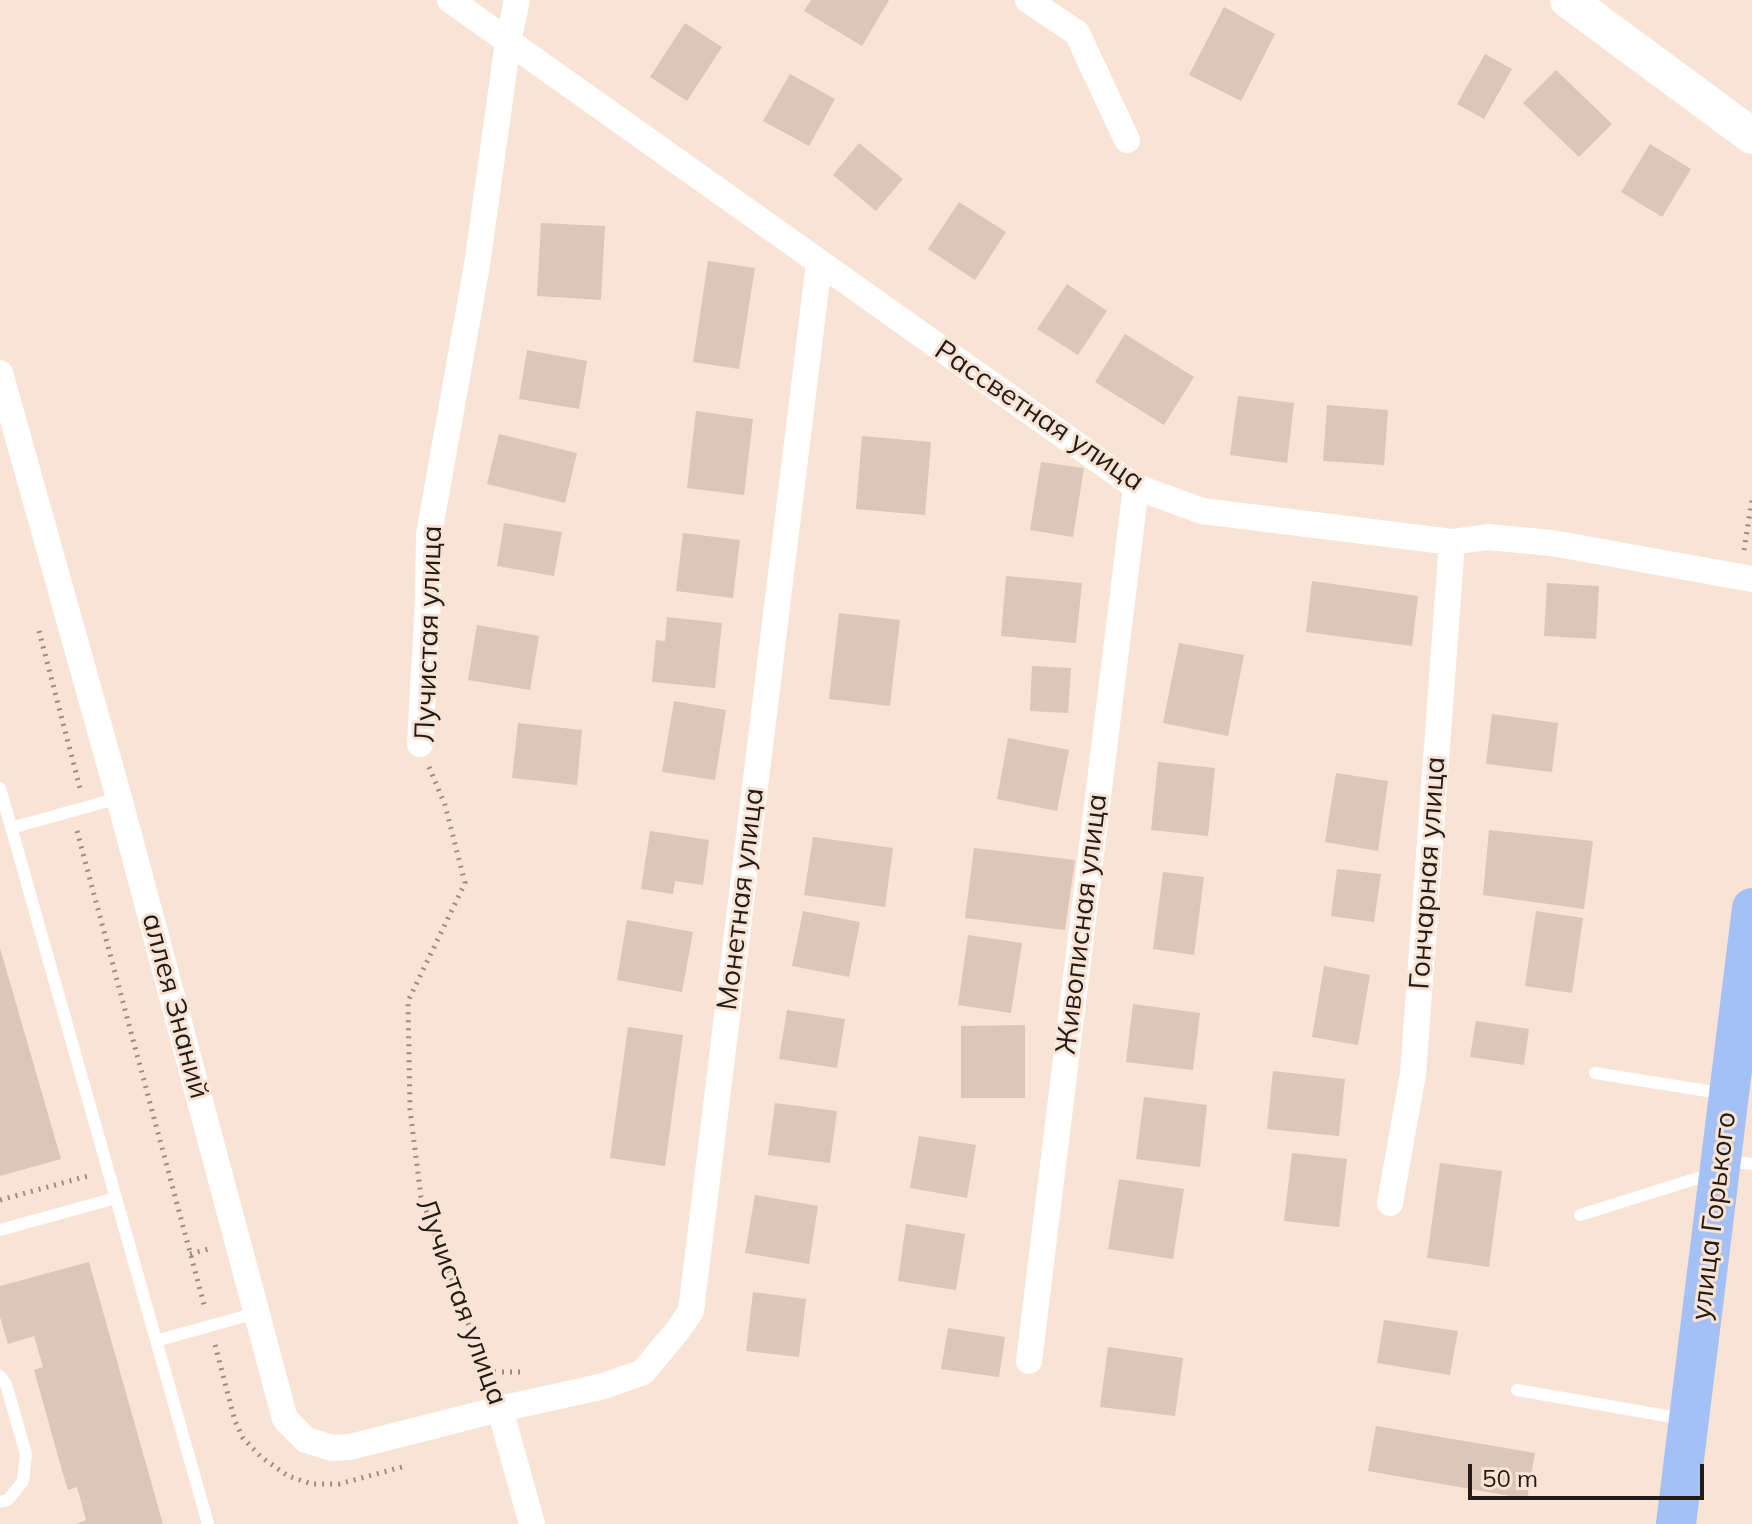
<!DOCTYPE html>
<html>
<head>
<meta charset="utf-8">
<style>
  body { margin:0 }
  #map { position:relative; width:1752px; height:1524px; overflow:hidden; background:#f9e3d4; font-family:Mulish,sans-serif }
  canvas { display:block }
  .scale { position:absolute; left:1468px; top:1464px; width:236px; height:36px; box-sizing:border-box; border:4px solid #231c16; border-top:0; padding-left:10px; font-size:24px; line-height:28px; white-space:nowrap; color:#231c16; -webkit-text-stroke:6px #f9e3d4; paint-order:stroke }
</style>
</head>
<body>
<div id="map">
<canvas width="1752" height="1524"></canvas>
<div class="scale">50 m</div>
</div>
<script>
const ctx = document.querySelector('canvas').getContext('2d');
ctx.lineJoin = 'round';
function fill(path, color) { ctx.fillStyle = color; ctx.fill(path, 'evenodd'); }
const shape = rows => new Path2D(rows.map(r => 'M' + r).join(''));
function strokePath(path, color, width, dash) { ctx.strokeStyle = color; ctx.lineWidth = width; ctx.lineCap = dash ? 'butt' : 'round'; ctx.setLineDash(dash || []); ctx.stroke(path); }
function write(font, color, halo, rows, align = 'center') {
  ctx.font = font + ' Mulish,sans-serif'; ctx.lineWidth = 6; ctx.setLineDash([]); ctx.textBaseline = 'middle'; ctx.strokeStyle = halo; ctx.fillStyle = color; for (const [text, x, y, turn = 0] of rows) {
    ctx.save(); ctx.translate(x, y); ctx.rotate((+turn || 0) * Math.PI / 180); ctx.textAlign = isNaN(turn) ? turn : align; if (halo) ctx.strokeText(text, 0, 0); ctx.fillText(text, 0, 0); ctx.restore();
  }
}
const building = shape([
  [811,0,889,0,862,46,804,11],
  [1224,7,1275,34,1241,101,1189,75],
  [685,23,722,47,687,101,650,77],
  [1485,54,1512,69,1484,119,1457,104],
  [1556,70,1612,124,1579,157,1523,103],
  [790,74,835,99,809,146,763,121],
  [859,143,903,179,876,211,833,175],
  [1650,144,1691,169,1662,217,1621,192],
  [959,202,1006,232,975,280,928,249],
  [541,223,605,226,601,300,537,296],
  [708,261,755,268,739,369,693,362],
  [1067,284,1107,311,1078,355,1037,329],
  [1125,334,1194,377,1164,425,1095,382],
  [527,350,587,361,579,409,519,399],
  [1238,396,1294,403,1287,463,1230,455],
  [1327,405,1388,410,1384,465,1323,461],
  [696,411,753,419,744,495,687,488],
  [499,434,577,453,565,503,487,484],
  [862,436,931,442,925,515,856,509],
  [1041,462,1084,468,1073,537,1030,530],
  [504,523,562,532,554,576,497,566],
  [683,533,740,540,733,598,676,591],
  [1006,576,1082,583,1076,643,1001,636],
  [1312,581,1418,596,1412,646,1306,632],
  [1547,583,1599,586,1596,639,1544,636],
  [839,613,900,620,890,706,829,699],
  [667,617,722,623,715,688,652,682,656,640,665,641],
  [477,625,539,636,530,690,468,680],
  [1179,643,1244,655,1228,736,1163,723],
  [1032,666,1071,668,1068,713,1030,711],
  [674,701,726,710,715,780,662,772],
  [1492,714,1558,723,1552,772,1486,764],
  [518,723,582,730,577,785,512,778],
  [1008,738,1069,750,1057,811,997,799],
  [1158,762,1215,768,1208,836,1151,830],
  [1336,773,1388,781,1378,851,1325,842],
  [1489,830,1593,841,1584,909,1483,895],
  [650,831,709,840,703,885,675,881,673,894,641,889],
  [813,837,893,848,885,907,804,895],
  [974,848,1075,860,1065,930,965,918],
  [1337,869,1381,874,1374,922,1331,916],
  [1163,872,1204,877,1194,955,1153,949],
  [803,911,860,922,849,977,792,966],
  [1536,911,1583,918,1572,993,1525,986],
  [627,920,693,932,682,992,617,980],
  [968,935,1022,943,1011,1013,958,1005],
  [0,948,61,1159,0,1176],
  [1324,966,1370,975,1358,1045,1312,1037],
  [1133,1004,1200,1013,1193,1070,1126,1062],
  [787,1010,845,1019,837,1068,779,1059],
  [1476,1021,1529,1029,1524,1065,1470,1057],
  [1025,1025,1025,1098,961,1098,961,1026],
  [628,1027,683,1035,665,1166,610,1158],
  [1273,1071,1345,1079,1339,1136,1267,1129],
  [1144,1097,1207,1105,1200,1167,1136,1159],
  [775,1103,837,1111,830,1163,768,1155],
  [919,1136,976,1145,967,1198,910,1188],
  [1292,1153,1347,1159,1339,1227,1284,1221],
  [1440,1163,1502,1171,1489,1267,1427,1258],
  [1119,1179,1184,1189,1173,1259,1108,1249],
  [755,1195,818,1206,809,1264,745,1253],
  [906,1224,965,1234,956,1290,898,1281],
  [89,1262,163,1524,76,1524,86,1520,77,1487,68,1490,61,1467,34,1370,43,1367,34,1336,8,1344,0,1317,0,1286],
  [753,1292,806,1299,799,1357,746,1351],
  [1384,1320,1458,1331,1450,1375,1377,1363],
  [948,1328,1005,1337,999,1377,941,1369],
  [1108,1347,1183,1358,1175,1416,1100,1407],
  [1376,1426,1535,1453,1527,1499,1368,1471]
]);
const path = shape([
  [1744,550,1752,500],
  [39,631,80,788],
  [429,767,445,805,465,883,408,1001,410,1110,421,1197,490,1382],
  [77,831,205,1308],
  [0,1200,88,1176],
  [190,1254,212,1248],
  [215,1345,235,1421,243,1438,261,1457,288,1476,312,1484,339,1484,406,1466],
  [486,1372,522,1372,523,1374]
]);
const lane = shape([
  [0,788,208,1524],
  [11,828,119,798],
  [1595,1073,1726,1094],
  [1727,1161,1752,1164],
  [1580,1215,1711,1174],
  [0,1230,116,1198],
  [156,1341,256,1313],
  [0,1376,6,1384,26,1454,23,1481,8,1500,0,1502],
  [1517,1390,1684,1419]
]);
const street = shape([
  [450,0,1136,487,1202,511,1452,542,1487,537,1552,543,1752,579],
  [1028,0,1077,33,1127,140],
  [0,373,119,798,285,1419,306,1440,332,1448,350,1447,500,1409,604,1386,643,1372,678,1330,691,1311,819,263],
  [420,744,428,602,429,534,477,265,508,42,517,0],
  [1390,1203,1413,1074,1452,542],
  [1029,1361,1136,487],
  [500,1409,532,1524]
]);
const secondary = shape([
  [1568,0,1752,136]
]);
const primary = shape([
  [1676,1524,1752,908]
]);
const streetNames = [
  ["Рассветная улица",1039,416,34],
  ["Лучистая улица",429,634,-88],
  ["Гончарная улица",1428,873,-86],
  ["Монетная улица",741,899,-83],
  ["Живописная улица",1082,924,-83],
  ["аллея Знаний",175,1006,75],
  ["улица Горького",1714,1216,-83],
  ["Лучистая улица",461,1302,70]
];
fill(building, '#dbc6b7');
strokePath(path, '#9c8d82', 5, [2, 6]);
strokePath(lane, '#fff', 12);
strokePath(street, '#fff', 26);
strokePath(secondary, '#fff', 36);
strokePath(primary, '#a4c1f5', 40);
write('28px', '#231c16', '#f9e3d4', streetNames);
</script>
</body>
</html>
